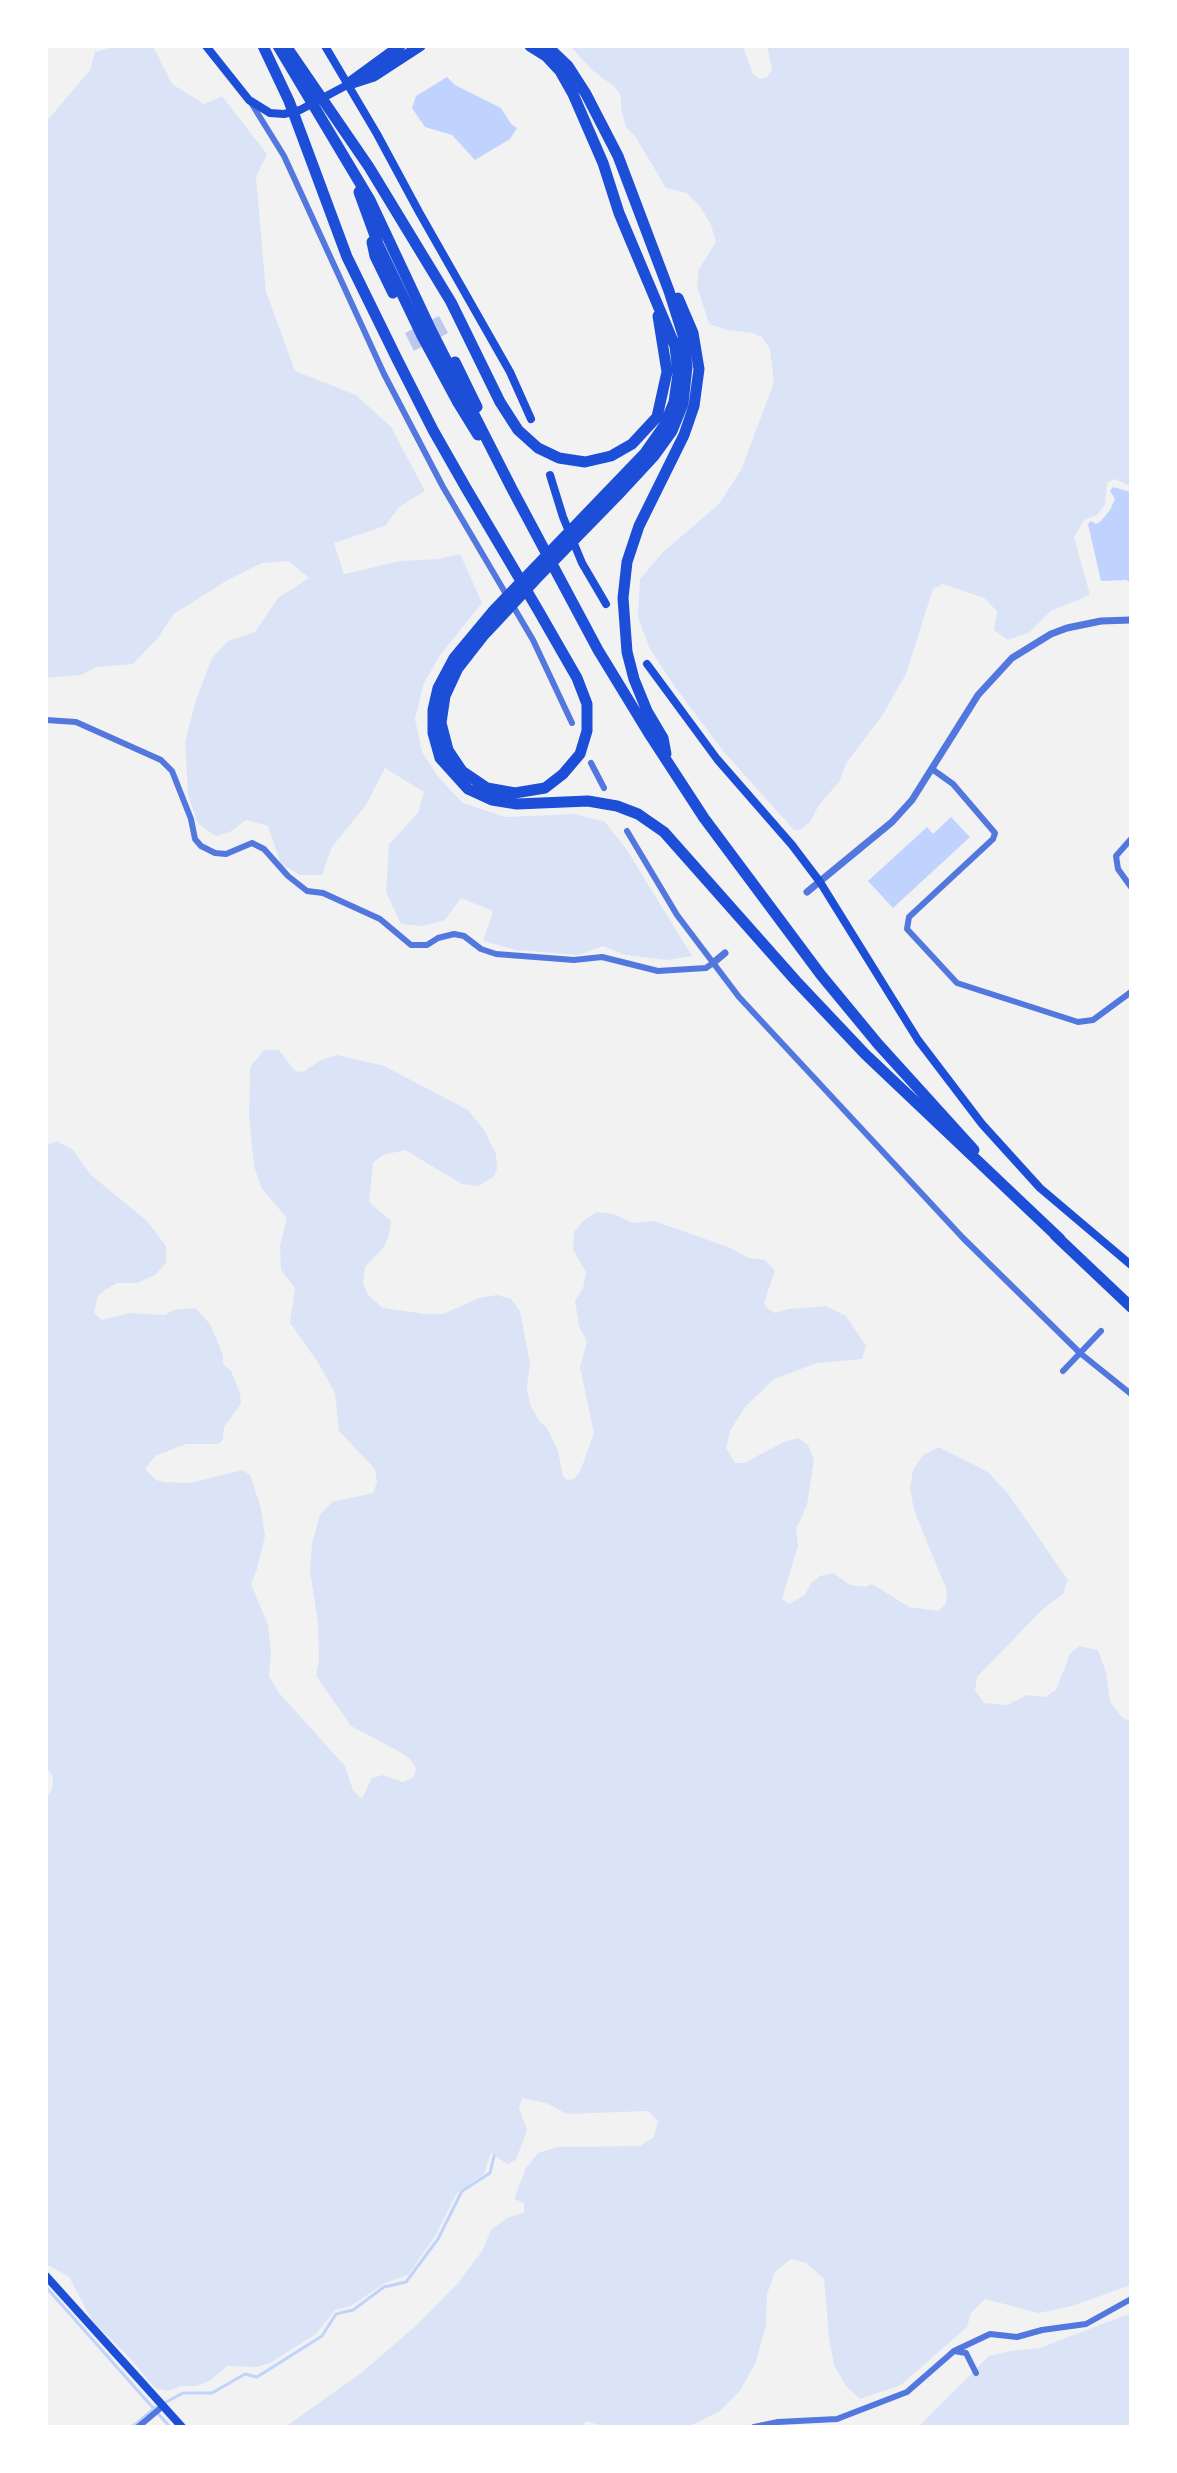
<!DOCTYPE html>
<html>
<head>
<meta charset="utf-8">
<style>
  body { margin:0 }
  #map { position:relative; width:1177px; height:2473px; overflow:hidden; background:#f2f2f2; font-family:Manrope,sans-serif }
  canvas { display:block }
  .frame { position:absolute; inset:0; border:48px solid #fff; pointer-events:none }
</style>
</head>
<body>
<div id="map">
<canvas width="1177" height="2473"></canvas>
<div class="frame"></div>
</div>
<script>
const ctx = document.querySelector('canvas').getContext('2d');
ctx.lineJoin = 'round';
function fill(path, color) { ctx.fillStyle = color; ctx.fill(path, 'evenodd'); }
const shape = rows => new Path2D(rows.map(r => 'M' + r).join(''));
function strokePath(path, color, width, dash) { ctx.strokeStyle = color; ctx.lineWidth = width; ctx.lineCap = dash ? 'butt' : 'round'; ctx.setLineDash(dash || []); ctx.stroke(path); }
const green = shape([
  [118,46,153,46,172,84,204,104,222,96,267,154,256,177,266,292,295,371,356,395,391,427,425,491,399,507,385,526,334,543,344,574,400,561,438,559,460,554,482,603,440,655,424,683,415,719,422,752,439,778,463,803,505,817,575,814,605,822,625,847,692,956,667,960,625,955,603,946,579,955,516,950,483,941,493,911,461,898,445,920,423,926,401,924,386,892,389,844,418,813,424,792,385,768,366,805,332,847,322,875,300,875,281,864,268,826,246,820,230,832,216,836,198,824,188,795,185,742,196,700,212,658,228,641,255,632,278,598,309,578,289,561,262,563,226,581,174,614,157,639,133,664,97,667,81,675,46,678,46,122,90,70,95,52],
  [570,46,743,46,753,74,760,79,767,77,772,70,767,46,1131,46,1131,487,1115,479,1107,483,1105,505,1097,515,1084,520,1074,537,1090,595,1051,611,1030,632,1008,640,994,630,997,611,984,598,943,584,933,589,906,674,882,716,847,762,839,782,819,805,810,822,800,830,794,830,724,752,675,687,650,649,638,618,640,579,663,552,719,504,741,470,774,382,770,349,762,337,752,333,728,330,709,324,697,286,699,269,716,242,711,225,699,205,687,193,666,188,635,136,626,127,621,109,621,96,615,87,593,71],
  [264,1050,279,1050,295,1071,303,1072,321,1060,337,1055,384,1066,468,1110,484,1130,496,1154,497,1169,494,1176,479,1186,462,1184,405,1150,383,1155,373,1163,369,1202,391,1221,389,1235,384,1247,365,1267,363,1283,368,1295,383,1308,425,1314,443,1314,479,1298,497,1295,511,1299,520,1311,530,1363,527,1387,530,1404,539,1421,547,1428,558,1451,563,1476,567,1480,574,1479,580,1472,594,1433,580,1367,587,1342,579,1326,575,1301,583,1288,586,1272,573,1250,574,1232,584,1220,597,1212,613,1214,633,1223,654,1221,728,1247,749,1258,765,1260,775,1270,764,1303,768,1309,775,1313,789,1309,826,1306,846,1316,866,1346,862,1359,817,1363,774,1379,745,1407,730,1431,726,1448,735,1463,744,1463,784,1442,798,1438,808,1445,814,1460,807,1505,796,1529,798,1546,782,1599,789,1604,805,1595,811,1583,820,1576,833,1573,850,1585,865,1587,872,1584,909,1607,938,1611,946,1604,947,1591,914,1510,910,1488,913,1470,923,1455,939,1447,988,1472,1009,1495,1068,1580,1063,1594,1043,1609,977,1677,975,1690,984,1703,1007,1705,1027,1695,1045,1697,1056,1690,1070,1654,1079,1646,1098,1650,1106,1672,1110,1702,1123,1718,1131,1721,1131,2285,1072,2306,1039,2313,985,2299,971,2313,967,2327,901,2385,860,2399,846,2386,834,2365,829,2338,824,2279,806,2263,791,2259,775,2272,767,2294,766,2325,756,2362,740,2391,720,2411,688,2427,607,2427,585,2421,584,2427,285,2427,361,2373,418,2324,458,2283,482,2251,491,2230,507,2218,524,2212,524,2203,514,2199,526,2168,538,2153,558,2147,640,2146,654,2137,658,2121,648,2111,567,2114,546,2103,522,2098,519,2108,527,2130,516,2160,507,2164,491,2153,484,2174,457,2193,435,2236,408,2275,385,2283,351,2306,335,2310,316,2334,270,2363,256,2367,227,2366,211,2380,197,2386,181,2386,168,2391,155,2388,128,2356,93,2322,69,2277,46,2264,46,1800,52,1789,53,1776,46,1767,46,1145,57,1141,73,1150,91,1175,147,1221,166,1246,166,1263,155,1275,137,1283,117,1283,105,1290,98,1296,94,1313,102,1320,129,1313,165,1315,173,1310,195,1308,210,1324,223,1355,223,1364,231,1371,240,1393,241,1404,224,1427,223,1439,219,1444,186,1444,155,1456,145,1469,156,1480,164,1482,191,1483,242,1470,250,1475,261,1508,265,1536,257,1569,251,1584,268,1625,271,1654,269,1676,279,1693,345,1766,353,1790,362,1799,372,1778,383,1775,403,1782,414,1777,416,1768,410,1759,400,1752,351,1726,316,1676,319,1660,318,1623,310,1571,312,1544,320,1514,332,1502,373,1493,377,1482,375,1469,339,1431,335,1393,319,1364,290,1323,295,1288,281,1270,280,1246,287,1218,262,1189,254,1166,249,1117,250,1067],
  [1131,2313,1131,2427,918,2427,989,2356,1010,2351,1040,2348]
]);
const water = shape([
  [447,77,455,85,501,108,511,124,517,128,510,139,475,160,452,135,425,127,412,108,416,96],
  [1113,487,1131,492,1131,583,1126,580,1101,581,1088,524,1091,521,1096,524,1101,521,1110,510,1115,499,1110,491],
  [951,817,970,837,893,908,868,881,927,827,933,834]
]);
const stream = shape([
  [46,2287,170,2427],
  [132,2427,155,2408,183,2393,212,2393,245,2374,257,2377,322,2336,336,2314,353,2310,384,2287,406,2282,438,2239,462,2191,490,2173,494,2156]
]);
const building = shape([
  [439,316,448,333,414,351,405,333]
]);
const minor = shape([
  [250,101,284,156,384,374,443,487,533,640,572,723],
  [46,720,76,722,161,760,172,771,191,819,195,839,201,846,215,853,226,854,252,843,264,849,288,876,307,891,323,893,380,919,411,945,427,945,438,938,454,934,464,936,481,949,496,954,574,960,602,957,658,971,706,968,713,963],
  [591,763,604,788],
  [932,769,953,784,995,833,993,839,909,917,907,929,957,983,1078,1022,1093,1020,1131,992],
  [627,831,677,915,739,997,963,1238,1080,1353,1131,1394],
  [1131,839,1116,856,1118,869,1131,887],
  [1063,1371,1101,1331],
  [954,2351,990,2334,1017,2337,1042,2330,1086,2324,1131,2299],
  [138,2427,163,2406],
  [754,2427,778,2422,837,2419,907,2392,954,2351,966,2353,976,2373]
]);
const tertiary = shape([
  [807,892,892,822,912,800,978,695,1012,658,1051,634,1067,628,1101,621,1131,620],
  [713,963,725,953]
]);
const secondary = shape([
  [206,46,249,100,270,113,284,114,300,110,349,84],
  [325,46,377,134,419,212,510,372,531,419],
  [550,475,563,517,582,563,606,604],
  [647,664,717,759,792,845,820,882,918,1040,982,1124,1040,1188,1131,1265],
  [46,2276,182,2427]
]);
const motorway = shape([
  [263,46,289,101,347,257,397,359,433,430,466,488,508,559,538,610,577,678,587,704,587,731,580,754,563,774,545,788,515,793,487,788,462,771,448,750,441,723,445,696,458,668,483,636,499,619,537,578,617,496,654,456,672,431,683,404,687,367,683,335,669,291,618,156,586,94,568,66,547,46],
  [278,46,370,200,432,332,512,489,598,650,648,732,704,818,821,975,878,1044,974,1150],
  [286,46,369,167,451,302,500,402,518,430,538,448,559,458,585,462,611,456,632,444,657,417,667,372,658,316],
  [530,46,546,56,560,71,573,94,603,163,619,213,675,346,678,374,674,402,664,426,645,453,494,610,454,658,438,688,433,710,433,733,440,758,468,789,492,800,517,804,588,801,617,806,638,814,664,832,796,981,865,1054,1060,1239],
  [352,81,400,46],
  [349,84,374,76,420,46],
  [359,192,378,244,422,336,457,401,478,435],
  [372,242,375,256,393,293],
  [455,362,477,407],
  [666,754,663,738,647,711,634,679,627,652,623,598,627,562,639,526,684,435,694,406,699,369,693,333,678,298],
  [1055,1235,1131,1307]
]);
fill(green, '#dbe4f7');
fill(water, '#bfd3fe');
strokePath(stream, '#bfd3fe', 3);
fill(building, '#bdc9ec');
strokePath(minor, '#5277de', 6);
strokePath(tertiary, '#5277de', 7);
strokePath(secondary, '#1d4ed8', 8);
strokePath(motorway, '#1d4ed8', 11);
</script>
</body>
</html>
